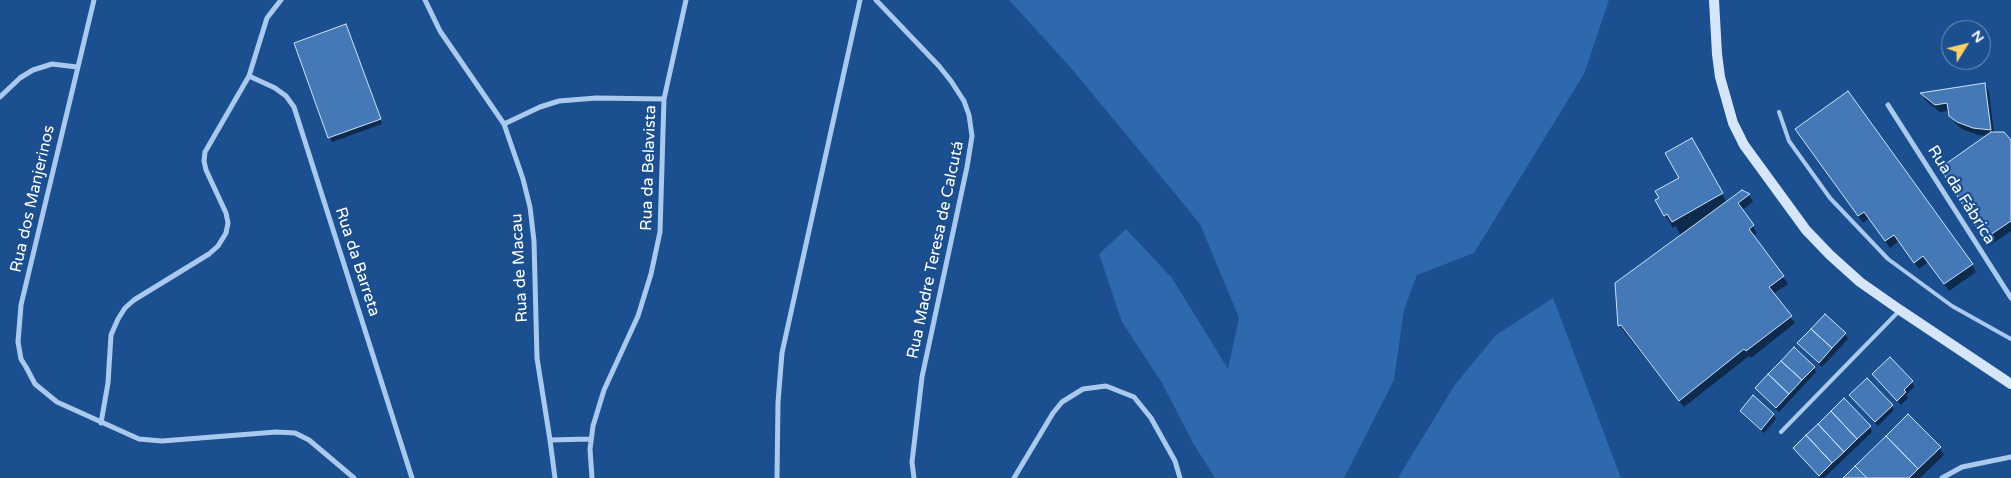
<!DOCTYPE html>
<html>
<head>
<meta charset="utf-8">
<style>
  body { margin:0 }
  #map { position:relative; width:2011px; height:478px; overflow:hidden; background:#1b4f8f; font-family:"Varela Round",sans-serif }
  canvas { display:block }
  .north { position:absolute; left:1941px; top:20px; width:50px; height:50px; box-sizing:border-box; background:#1b4f8f; border:1px solid #7695bc; border-radius:50%; rotate:54deg; font-size:14px; font-weight:700; line-height:20px; text-align:center; color:#fff }
  .north::after { content:''; display:block; margin:auto; width:18px; height:22px; background:#ffd166; clip-path:polygon(50% 0,100% 100%,50% 72%,0 100%) }
</style>
</head>
<body>
<div id="map">
<canvas width="2011" height="478"></canvas>
<div class="north">N</div>
</div>
<script>
const ctx = document.querySelector('canvas').getContext('2d');
ctx.lineJoin = 'round';
function fill(path, color) { ctx.fillStyle = color; ctx.fill(path, 'evenodd'); }
const shape = rows => new Path2D(rows.map(r => 'M' + r).join(''));
function strokePath(path, color, width, dash) { ctx.strokeStyle = color; ctx.lineWidth = width; ctx.lineCap = dash ? 'butt' : 'round'; ctx.setLineDash(dash || []); ctx.stroke(path); }
function write(font, color, halo, rows, align = 'center') {
  ctx.font = font + ' "Varela Round",sans-serif'; ctx.lineWidth = 4.5; ctx.setLineDash([]); ctx.textBaseline = 'middle'; ctx.strokeStyle = halo; ctx.fillStyle = color; for (const [text, x, y, turn = 0] of rows) {
    ctx.save(); ctx.translate(x, y); ctx.rotate((+turn || 0) * Math.PI / 180); ctx.textAlign = isNaN(turn) ? turn : align; if (halo) ctx.strokeText(text, 0, 0); ctx.fillText(text, 0, 0); ctx.restore();
  }
}
const green = shape([
  [1009,0,1609,0,1584,74,1474,253,1417,275,1404,310,1394,380,1344,478,1215,478,1193,443,1162,383,1122,322,1099,254,1126,229,1172,278,1228,369,1239,318,1200,224,1072,69],
  [1553,298,1621,478,1398,478,1454,386,1496,335]
]);
const shadow = shape([
  [346,25,382,124,332,142,330,137],
  [1985,84,1989,92,1994,133,2011,142,2011,231,1989,246,1942,169,1987,136,1978,135,1962,129,1955,123,1949,111,1940,112,1925,100,1922,94],
  [1796,130,1972,264,1976,272,1949,291,1928,262,1919,269,1899,241,1890,248,1869,218,1863,223],
  [1691,140,1727,203,1742,191,1749,195,1753,202,1742,210,1757,233,1753,236,1788,284,1773,294,1795,323,1751,358,1749,356,1684,407,1619,325,1681,236,1676,226,1673,228,1657,201,1680,178],
  [1845,334,1848,339,1822,367,1799,344],
  [1814,367,1816,372,1779,412,1756,389],
  [1874,374,1912,382,1914,387,1906,395,1908,398,1901,405],
  [1851,395,1892,406,1894,410,1878,426],
  [1741,412,1773,414,1776,419,1764,433,1744,416],
  [1870,427,1872,432,1824,478,1821,478,1794,448],
  [1940,448,1944,455,1920,478,1845,478]
]);
const building = shape([
  [346,24,381,119,328,138,294,43,346,24],
  [1985,83,1991,130,1973,128,1957,122,1949,116,1947,103,1935,105,1920,93,1985,83],
  [1848,91,1973,264,1944,284,1923,256,1914,263,1894,235,1885,241,1864,212,1858,216,1795,129,1848,91],
  [1991,132,2004,132,2011,140,2011,221,1984,239,1940,168,1991,132],
  [1692,138,1723,193,1672,222,1667,214,1664,216,1655,200,1659,198,1655,191,1679,178,1665,153,1692,138],
  [1742,190,1750,194,1738,203,1754,225,1749,229,1784,276,1769,287,1792,316,1746,351,1744,349,1679,401,1621,325,1618,326,1615,283,1742,190],
  [1825,314,1846,333,1832,348,1811,329,1825,314],
  [1811,329,1832,348,1819,363,1797,343,1811,329],
  [1794,347,1815,367,1802,380,1781,361,1794,347],
  [1890,357,1913,381,1904,390,1906,392,1897,401,1872,374,1890,357],
  [1781,361,1802,380,1789,394,1768,374,1781,361],
  [1768,374,1789,394,1776,408,1755,388,1768,374],
  [1867,378,1893,405,1875,422,1849,395,1867,378],
  [1753,395,1774,414,1761,430,1740,411,1753,395],
  [1844,398,1871,426,1857,439,1831,411,1844,398],
  [1831,411,1857,439,1844,452,1818,424,1831,411],
  [1908,414,1941,447,1918,469,1886,436,1908,414],
  [1818,424,1844,452,1832,463,1806,435,1818,424],
  [1806,435,1832,463,1819,476,1793,448,1806,435],
  [1886,436,1918,469,1909,478,1867,478,1855,466,1886,436],
  [1855,466,1867,478,1843,478,1855,466]
]);
const lane = shape([
  [1779,112,1789,141,1830,198,1888,259,1952,306,2011,339],
  [1781,432,1900,310]
]);
const street = shape([
  [94,0,21,305,18,342,21,359,26,367,35,384,57,402,139,439,162,441,276,432,295,433,309,440,354,478],
  [425,0,440,31,504,124,523,179,530,207,534,241,537,358,550,440,591,439],
  [876,0,939,66,951,81,964,101,969,115,972,136,967,167,922,377,912,462,914,478],
  [249,76,275,88,286,96,294,107,412,478],
  [0,97,20,78,33,70,52,64,77,67],
  [1888,105,2011,298],
  [504,124,540,107,559,101,596,98,664,99],
  [101,423,108,383,111,335,118,319,125,308,134,300,209,254,218,246,226,233,228,223,226,213,206,170,204,161,205,152,249,76,267,18,281,0],
  [550,440,555,478],
  [592,478,590,449,593,426,604,390,638,316,651,274,660,232,664,99,686,0],
  [777,478,778,402,782,353,860,0],
  [1014,478,1053,413,1062,402,1083,389,1106,386,1134,397,1151,418,1175,461,1180,478],
  [1942,478,1962,467,2011,457]
]);
const secondary = shape([
  [1714,0,1717,54,1720,77,1733,123,1744,145,1806,230,1830,255,1860,282,1900,310,2011,384]
]);
const streetNames = [
  ["Rua da Belavista",649,168,-88],
  ["Rua da Fábrica",1961,195,58],
  ["Rua dos Manjerinos",33,199,-77],
  ["Rua Madre Teresa de Calcutá",936,250,-78],
  ["Rua da Barreta",357,262,72],
  ["Rua de Macau",520,268,-93]
];
fill(green, '#2e69ad');
fill(shadow, '#0007');
fill(building, '#4478b7');
strokePath(building, '#cfe3fa', 1);
strokePath(lane, '#a9c9ee', 4);
strokePath(street, '#a9c9ee', 5);
strokePath(secondary, '#d6e6fa', 10);
write('16px', '#fff', '#1b4f8f', streetNames);
</script>
</body>
</html>
